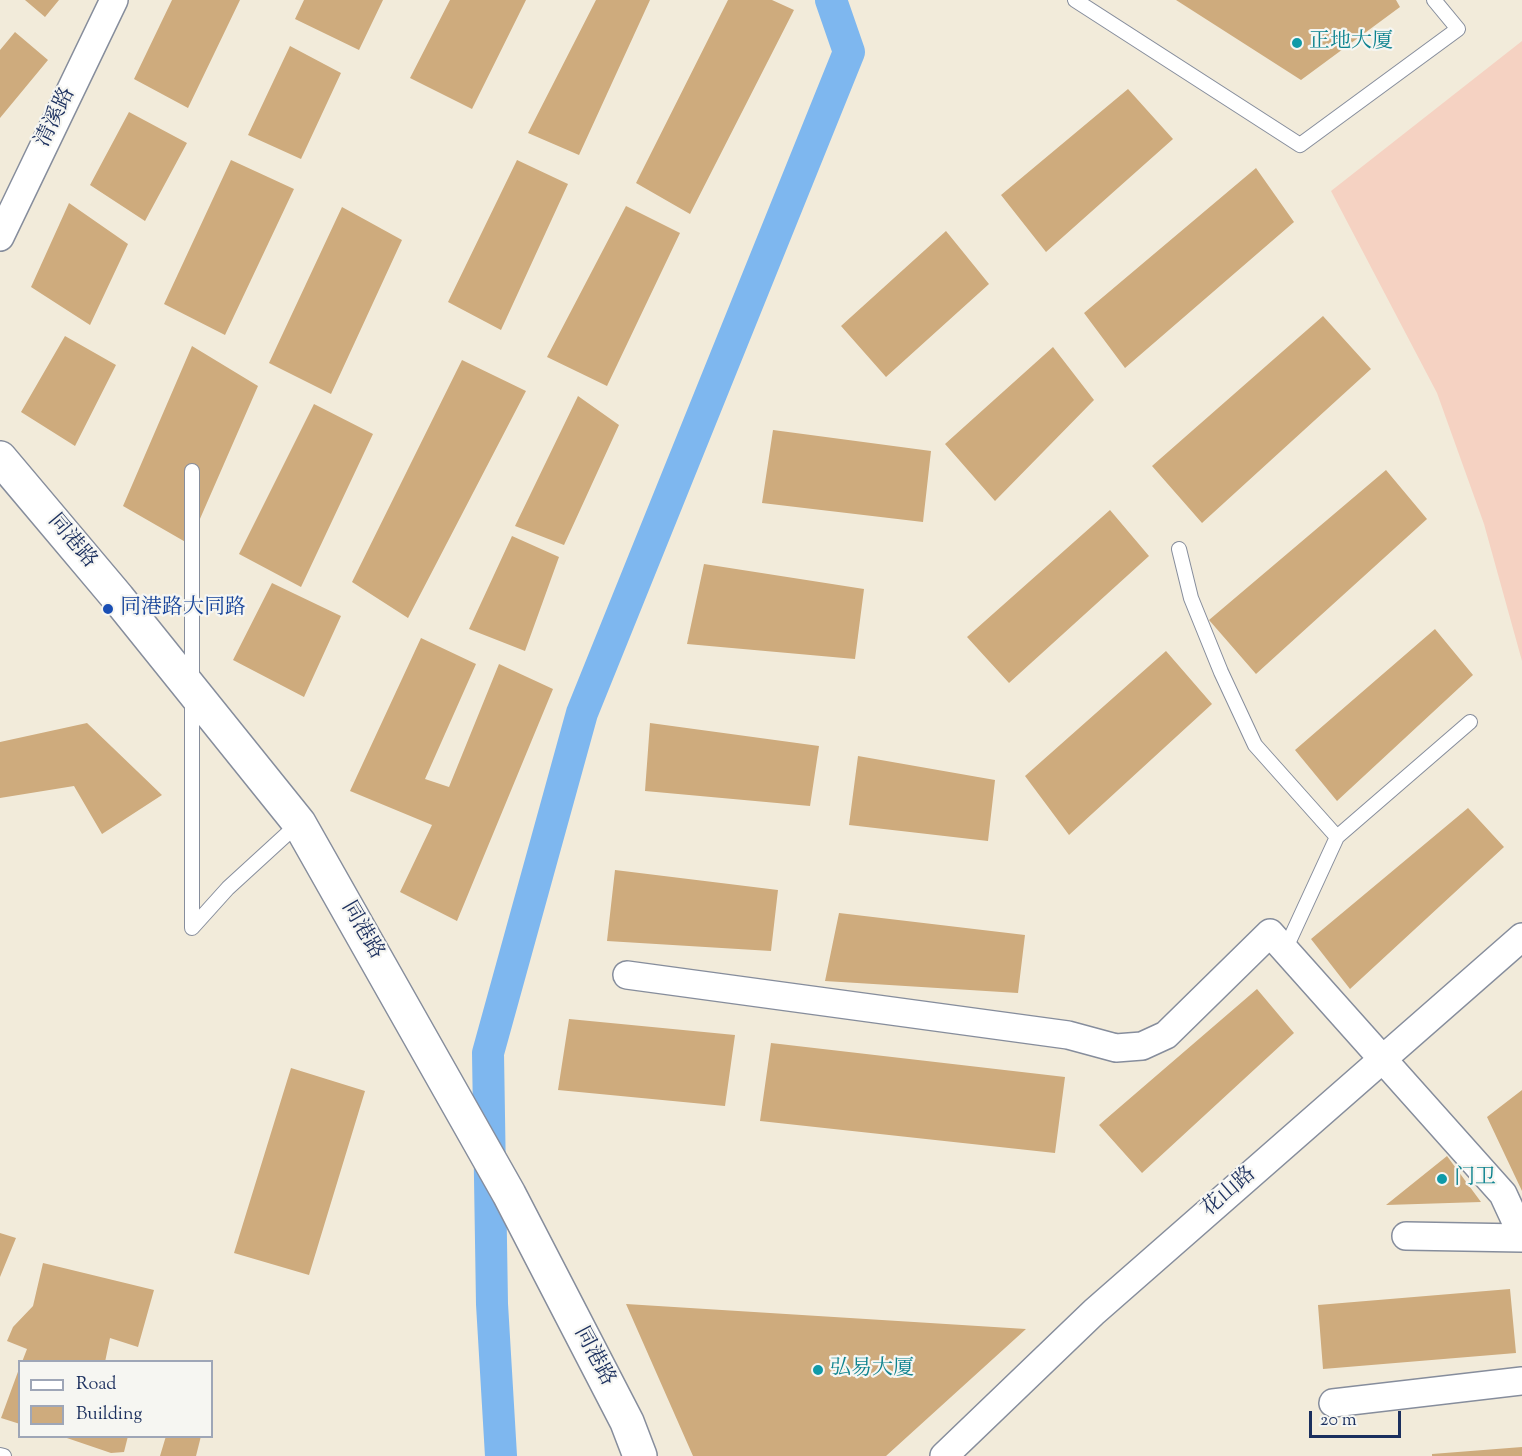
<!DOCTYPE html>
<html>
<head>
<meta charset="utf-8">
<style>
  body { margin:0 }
  #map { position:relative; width:1522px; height:1456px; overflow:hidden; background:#f2ebda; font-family:"Sorts Mill Goudy",serif }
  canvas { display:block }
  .legend { position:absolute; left:18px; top:1360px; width:195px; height:78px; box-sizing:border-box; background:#f6f6f2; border:2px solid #9ea6b7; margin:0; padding:8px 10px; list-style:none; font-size:18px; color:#1b2f5e }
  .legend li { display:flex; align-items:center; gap:12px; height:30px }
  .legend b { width:30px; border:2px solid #9ea6b7 }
  .scale { position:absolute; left:1309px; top:1411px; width:92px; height:27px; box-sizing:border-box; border:3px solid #1b2f5e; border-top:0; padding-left:8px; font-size:18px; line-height:21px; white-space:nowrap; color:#1b2f5e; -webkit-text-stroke:4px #f6f6f2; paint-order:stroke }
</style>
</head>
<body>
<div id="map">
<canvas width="1522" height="1456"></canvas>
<ul class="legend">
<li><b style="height:8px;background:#fff"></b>Road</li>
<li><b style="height:16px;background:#ceab7d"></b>Building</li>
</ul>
<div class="scale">20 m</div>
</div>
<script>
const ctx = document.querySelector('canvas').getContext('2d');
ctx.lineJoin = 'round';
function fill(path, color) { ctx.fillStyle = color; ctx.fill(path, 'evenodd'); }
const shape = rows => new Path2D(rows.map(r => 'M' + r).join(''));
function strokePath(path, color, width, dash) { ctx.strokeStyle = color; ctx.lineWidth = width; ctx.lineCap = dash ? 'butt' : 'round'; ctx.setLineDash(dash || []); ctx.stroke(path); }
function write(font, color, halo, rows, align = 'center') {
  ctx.font = font + ' "Sorts Mill Goudy","Noto Serif SC",serif'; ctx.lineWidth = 4.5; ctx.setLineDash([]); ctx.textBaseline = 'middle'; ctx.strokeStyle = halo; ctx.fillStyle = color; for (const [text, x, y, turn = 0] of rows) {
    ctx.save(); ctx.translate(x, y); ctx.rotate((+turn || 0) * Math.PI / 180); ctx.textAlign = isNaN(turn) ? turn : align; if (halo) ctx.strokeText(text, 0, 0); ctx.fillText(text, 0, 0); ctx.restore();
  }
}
const built = shape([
  [1522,41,1522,661,1484,524,1437,393,1331,191]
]);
const canal = shape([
  [501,1456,492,1304,488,1053,582,713,849,52,831,0]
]);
const building = shape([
  [25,0,59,0,45,17],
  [172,0,240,0,188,108,134,79],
  [304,0,383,0,359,50,295,19],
  [450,0,526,0,472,109,410,78],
  [596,0,650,0,579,155,528,133],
  [728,0,772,0,794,10,690,214,636,183],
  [1176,0,1396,0,1400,7,1301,80],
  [15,32,48,60,0,118,0,50],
  [290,46,341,73,301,159,248,135],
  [1128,89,1173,139,1046,252,1001,195],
  [129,112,187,143,145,221,90,185],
  [231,160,294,189,225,335,164,304],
  [517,160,568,184,501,330,448,302],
  [1256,168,1294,222,1125,368,1084,313],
  [69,203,128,244,90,325,31,287],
  [626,206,680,233,607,386,547,357],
  [342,207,402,240,331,394,269,363],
  [946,231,989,284,886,377,841,326],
  [1323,316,1371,369,1202,523,1152,466],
  [65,336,116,365,75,446,21,412],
  [192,346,258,386,189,544,123,506],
  [1053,347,1094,400,995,501,945,444],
  [462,360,526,391,408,618,352,582],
  [578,396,619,425,564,545,515,526],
  [314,404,373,434,301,587,239,554],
  [773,430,931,451,923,522,762,503],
  [1386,470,1427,519,1256,674,1209,620],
  [1110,510,1149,556,1009,683,967,637],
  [512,536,559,557,525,651,469,629],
  [704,564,864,589,855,659,687,644],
  [272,583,341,616,304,697,233,660],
  [1435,629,1473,675,1337,801,1295,750],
  [421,638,476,664,425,779,449,787,499,664,553,689,457,921,400,892,432,825,350,791],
  [1166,651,1212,704,1069,835,1025,776],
  [87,723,162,795,102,834,74,786,0,798,0,742],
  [650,723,819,746,810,806,645,791],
  [858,756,995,780,988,841,849,825],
  [1468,808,1504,847,1350,989,1311,939],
  [615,870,778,890,771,951,607,941],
  [839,913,1025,935,1018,993,825,981],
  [1257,989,1294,1033,1142,1173,1099,1125],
  [569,1019,735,1035,725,1106,558,1090],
  [771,1043,1065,1077,1055,1153,760,1121],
  [291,1068,365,1091,309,1275,234,1253],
  [1522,1090,1522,1191,1487,1117],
  [1447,1156,1481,1202,1386,1205],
  [0,1233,16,1238,0,1277],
  [43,1263,154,1290,138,1347,110,1338,105,1362,22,1362,27,1349,7,1341,13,1327,33,1306],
  [1510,1289,1516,1353,1323,1369,1318,1305],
  [626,1304,1026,1329,886,1456,693,1456],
  [19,1369,20,1369,20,1424,1,1418],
  [61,1436,128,1436,124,1452,111,1453],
  [166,1436,201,1436,196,1456,160,1456],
  [1522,1447,1522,1456,1432,1456,1432,1454]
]);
const service = shape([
  [1075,0,1300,145,1458,29,1434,0],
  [192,471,192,928,228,888,299,823],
  [1179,549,1191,598,1221,672,1255,745,1337,837],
  [1285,950,1337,837,1470,722],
  [0,1455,4,1456]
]);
const minor = shape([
  [0,237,114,0],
  [627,975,1068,1035,1116,1048,1142,1046,1166,1035,1270,933,1503,1194,1522,1235],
  [1406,1236,1522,1238],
  [1333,1403,1522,1381],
  [944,1456,1094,1312,1522,937]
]);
const tertiary = shape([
  [0,458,118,598,299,823,509,1194,627,1422,640,1456]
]);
const markers = [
  [1297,43,6,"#0f9aa8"],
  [108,609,6,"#1a4fb4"],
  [1442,1179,6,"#0f9aa8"],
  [818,1370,6,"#0f9aa8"]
];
const cultureNames = [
  ["正地大厦",1309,43],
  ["门卫",1454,1179],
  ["弘易大厦",830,1370]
];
const streetNames = [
  ["清溪路",57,118,-64],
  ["同港路",71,542,50],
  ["同港路",361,931,60],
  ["花山路",1230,1193,-41],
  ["同港路",593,1357,62]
];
const transitNames = [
  ["同港路大同路",120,609]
];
fill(built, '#f5d2c2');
strokePath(canal, '#7eb7ef', 32);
fill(building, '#ceab7d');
strokePath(service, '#868d9c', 16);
strokePath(minor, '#868d9c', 30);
strokePath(tertiary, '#868d9c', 36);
strokePath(service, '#fff', 14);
strokePath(minor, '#fff', 27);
strokePath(tertiary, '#fff', 33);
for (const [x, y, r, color] of markers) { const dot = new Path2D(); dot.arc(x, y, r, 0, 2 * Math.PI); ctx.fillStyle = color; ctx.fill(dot); strokePath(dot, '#f6f6f2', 2); }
write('21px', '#0d838f', '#f6f6f2', cultureNames, 'left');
write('21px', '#1b2f5e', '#f6f6f2', streetNames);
write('21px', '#164399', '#f6f6f2', transitNames, 'left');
</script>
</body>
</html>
